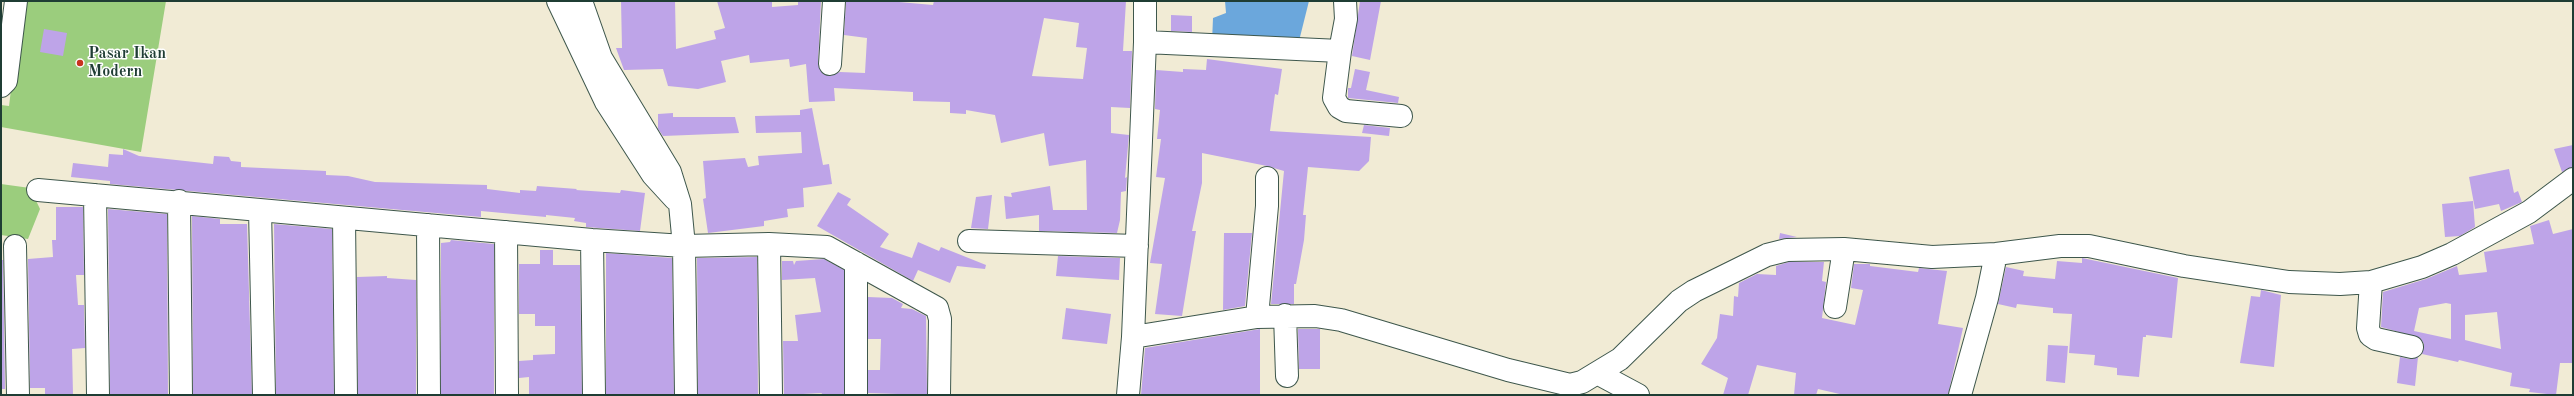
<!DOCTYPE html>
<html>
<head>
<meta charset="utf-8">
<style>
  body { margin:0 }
  #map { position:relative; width:2574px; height:396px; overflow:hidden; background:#f1ebd5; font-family:"Old Standard TT",serif }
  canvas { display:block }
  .frame { position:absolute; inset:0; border:2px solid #1f3d34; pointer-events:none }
</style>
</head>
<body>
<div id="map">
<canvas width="2574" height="396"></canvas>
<div class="frame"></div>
</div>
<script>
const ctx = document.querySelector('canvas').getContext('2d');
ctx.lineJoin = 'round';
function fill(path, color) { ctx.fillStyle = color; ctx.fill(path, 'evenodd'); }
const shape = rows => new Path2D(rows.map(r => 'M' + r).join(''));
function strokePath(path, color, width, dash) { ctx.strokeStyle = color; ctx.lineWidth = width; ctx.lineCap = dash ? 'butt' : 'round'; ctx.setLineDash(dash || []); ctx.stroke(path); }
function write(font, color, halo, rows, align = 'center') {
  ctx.font = font + ' "Old Standard TT",serif'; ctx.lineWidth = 3; ctx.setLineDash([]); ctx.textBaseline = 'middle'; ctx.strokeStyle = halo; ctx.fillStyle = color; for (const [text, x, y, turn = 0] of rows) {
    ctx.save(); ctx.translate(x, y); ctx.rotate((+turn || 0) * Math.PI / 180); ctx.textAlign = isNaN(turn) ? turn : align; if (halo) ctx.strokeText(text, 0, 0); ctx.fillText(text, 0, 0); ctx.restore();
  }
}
const green = shape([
  [22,1,166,1,141,152,1,127,1,105,9,106],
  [1,184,30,188,40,209,28,239,1,235]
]);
const water = shape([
  [1225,1,1309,1,1298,45,1212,42,1213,18,1226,13]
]);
const building = shape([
  [621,1,675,1,676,49,716,39,714,31,725,28,717,1,772,1,772,7,798,5,798,1,821,1,818,64,823,74,830,76,840,72,865,73,867,38,844,35,846,1,888,1,933,5,934,1,1126,1,1123,51,1132,51,1130,108,1111,107,1111,133,1129,135,1125,178,1127,177,1126,191,1121,192,1120,220,1117,233,1039,231,1039,215,1006,219,1004,196,1012,197,1011,193,1050,186,1053,210,1087,210,1086,160,1049,166,1044,133,1001,143,995,115,966,110,966,114,950,113,950,102,913,101,913,92,834,88,835,101,809,102,806,64,790,67,789,59,750,63,749,55,721,61,726,82,698,89,668,86,663,69,624,70,616,48,622,48],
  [1044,18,1079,23,1076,47,1087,48,1083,79,1032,76],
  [1360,1,1381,1,1370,60,1352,56],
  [1171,15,1192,16,1192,32,1171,31],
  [44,29,67,33,63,56,40,52],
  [1207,59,1282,69,1278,95,1275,94,1270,131,1371,137,1369,161,1359,171,1308,167,1303,215,1306,215,1304,240,1296,284,1294,284,1294,304,1271,304,1284,171,1267,166,1202,153,1202,183,1192,231,1196,231,1182,316,1155,314,1162,264,1150,263,1165,178,1156,177,1161,139,1157,139,1160,110,1155,109,1156,70,1183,72,1183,69,1206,70],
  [1355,69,1370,72,1366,90,1399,97,1398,103,1348,98,1348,88,1351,88],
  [812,108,823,165,829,164,832,184,803,188,804,207,787,209,788,217,764,221,764,226,708,233,703,199,706,198,703,161,745,158,748,167,759,165,758,156,802,153,801,132,756,133,755,116,800,115,800,110],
  [673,113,673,117,735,117,739,133,663,136,658,129,658,114],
  [1364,125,1390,128,1389,136,1362,133],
  [2573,145,2573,167,2562,172,2554,149],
  [123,149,139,156,213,164,214,156,229,157,231,161,241,162,241,167,326,171,326,175,348,176,375,182,487,185,487,189,520,193,520,190,536,191,537,186,577,189,576,190,620,193,621,190,645,193,640,231,586,227,586,223,574,221,575,218,546,215,546,217,481,211,481,217,110,184,110,181,71,177,73,163,108,167,109,154,123,155],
  [2509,169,2514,193,2518,191,2522,202,2501,211,2499,204,2475,209,2469,177],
  [838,192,851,199,847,205,889,234,880,247,912,258,918,242,939,251,941,247,986,265,985,269,957,266,950,283,918,270,913,281,817,226],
  [992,195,988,229,971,228,976,197],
  [2473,201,2475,227,2460,236,2445,237,2442,204],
  [56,207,83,207,84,275,76,275,78,305,84,305,85,348,72,349,73,395,45,395,45,388,30,388,28,259,53,257,52,240,56,240],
  [108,209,167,214,168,395,110,395],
  [192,216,220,219,220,224,247,224,252,395,193,395],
  [2549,220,2553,234,2573,229,2573,363,2560,363,2556,395,2529,392,2530,389,2510,386,2512,373,2459,360,2458,362,2422,354,2424,344,2420,338,2381,327,2383,292,2426,279,2457,266,2459,275,2487,272,2484,252,2534,244,2530,226],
  [2446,303,2451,304,2451,339,2414,331,2419,308],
  [2497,312,2501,349,2465,340,2465,315],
  [274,224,332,229,334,395,276,395],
  [1224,233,1252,233,1245,306,1223,310],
  [1780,233,1797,237,1779,239],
  [451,240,494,244,494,395,441,395,441,243,450,242],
  [540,250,553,250,553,265,580,265,582,395,529,395,529,377,519,378,519,361,533,360,533,355,555,354,555,326,535,326,535,314,519,314,519,264,540,264],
  [606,253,672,258,674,395,606,395],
  [1058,256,1120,258,1119,280,1056,276],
  [757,257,758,395,698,395,697,258],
  [2082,258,2178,278,2172,338,2146,335,2146,337,2143,337,2139,377,2117,375,2117,368,2094,365,2095,355,2069,353,2072,314,2053,313,2053,308,2017,304,2016,308,1998,304,2006,267,2024,271,2023,276,2055,279,2057,261,2082,263],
  [824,259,844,270,844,395,821,395,822,393,784,395,783,341,798,341,795,315,821,312,815,278,782,280,782,261,793,261,794,265,796,261],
  [1,260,3,260,5,389,1,389],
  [1789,262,1824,262,1822,281,1826,282,1822,318,1855,325,1863,290,1851,288,1854,264,1870,264,1870,266,1918,272,1919,268,1947,271,1938,324,1963,328,1948,395,1844,395,1818,389,1816,395,1794,395,1796,373,1757,365,1748,395,1723,395,1728,378,1701,364,1717,338,1720,314,1733,316,1734,296,1738,297,1739,283,1757,274,1776,275,1776,266],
  [387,276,387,278,416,280,416,395,358,395,357,277],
  [2261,290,2281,295,2274,367,2240,363,2251,296,2260,297],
  [868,297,892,298,903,304,901,308,912,309,926,316,927,395,868,393,868,370,880,370,881,339,868,339],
  [1066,308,1111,314,1107,344,1062,339],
  [1260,329,1260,395,1141,395,1145,348],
  [1298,329,1320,329,1320,369,1299,369],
  [2048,345,2068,346,2065,383,2046,381],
  [2400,357,2410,359,2418,357,2415,386,2397,383]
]);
const minor = shape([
  [558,1,606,102,653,175,675,199],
  [581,1,601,58,670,172,680,204,684,246,686,395],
  [1145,1,1145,42,1133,337,1257,317,1315,316,1341,320,1508,370,1570,385,1582,382,1620,359,1679,301,1694,291,1767,255,1787,250,1844,249,1932,257,1996,254,2060,246,2089,246,2184,266,2289,282,2340,284,2371,282,2422,267,2452,254,2529,212,2573,179],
  [1145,42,1340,51,1334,98,1339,107,1346,111,1401,116],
  [1340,51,1346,19,1345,1],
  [830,64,834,1],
  [1,86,6,81,16,1],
  [38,190,592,240,684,246,769,244,827,247,937,308,940,319,939,395],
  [95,195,98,395],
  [179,201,181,395],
  [260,210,264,395],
  [344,218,346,395],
  [428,225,429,395],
  [506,232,507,395],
  [592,240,594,395],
  [969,241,1137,246],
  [769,244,771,395],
  [15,246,18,395],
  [2371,282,2368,328,2370,335,2376,339,2412,347],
  [1835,307,1844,249],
  [1285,315,1287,376],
  [1257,317,1267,206,1267,178],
  [1597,373,1638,395],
  [856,395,856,263],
  [1128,395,1133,337],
  [1960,395,1987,298,1996,254]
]);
const markers = [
  [80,63,4,"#c8321e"]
];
const poiNames = [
  ["Pasar Ikan",88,54],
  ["Modern",88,72]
];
fill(green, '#9bcd7d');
fill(water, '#6ba7dc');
fill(building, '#bea4e8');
strokePath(minor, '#3e574c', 24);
strokePath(minor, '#fff', 22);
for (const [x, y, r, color] of markers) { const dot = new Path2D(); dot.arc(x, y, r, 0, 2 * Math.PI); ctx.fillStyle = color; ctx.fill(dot); strokePath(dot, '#fff', 1.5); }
write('bold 16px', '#1f3d34', '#fff', poiNames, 'left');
</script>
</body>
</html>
